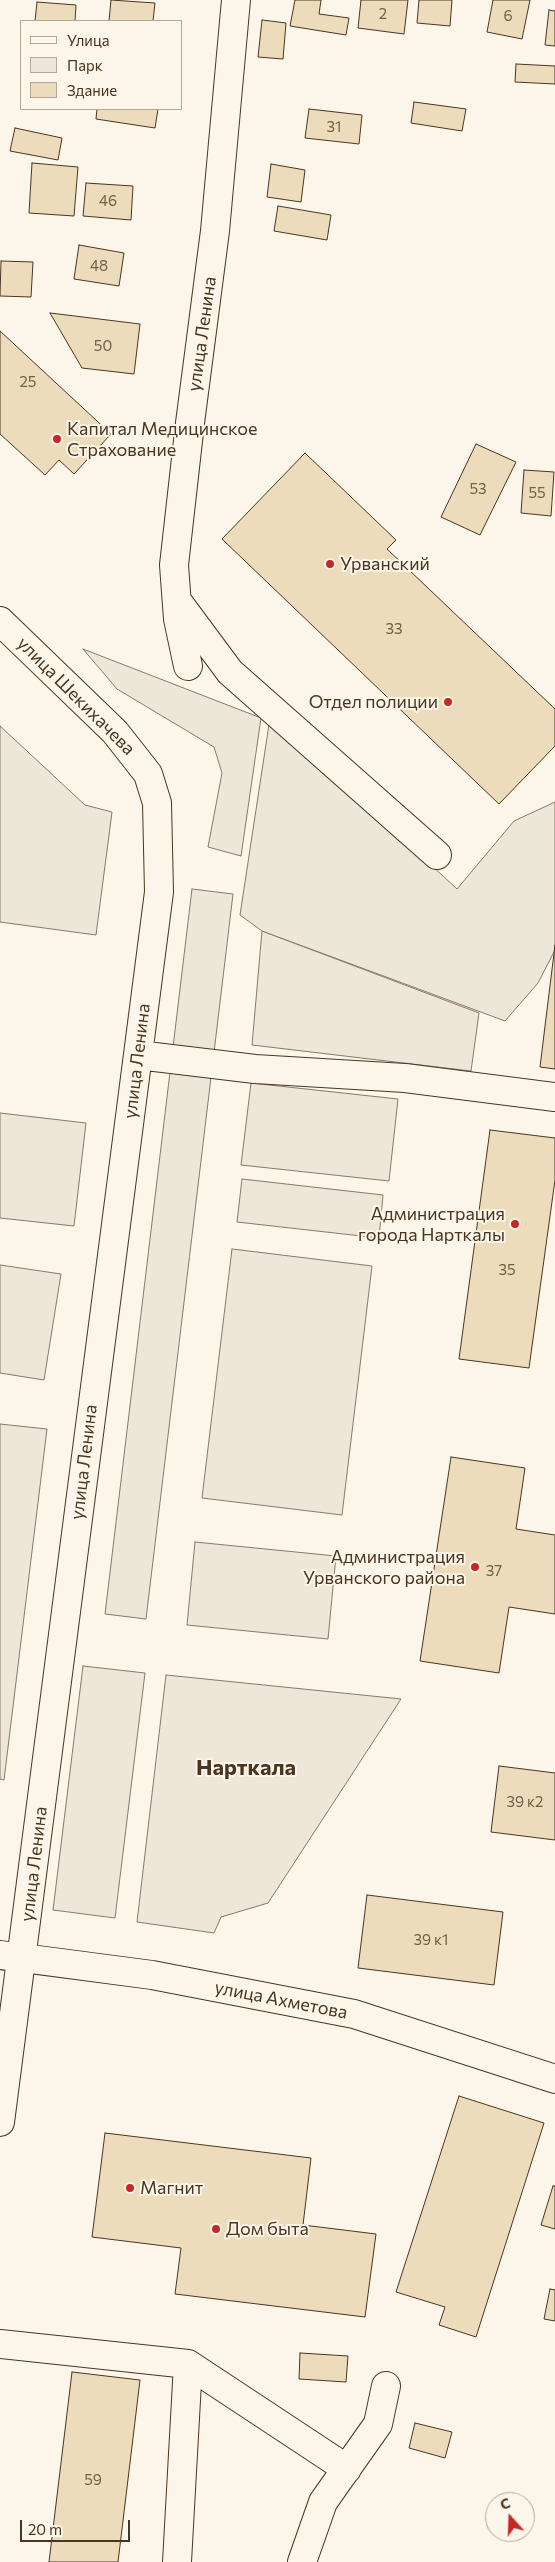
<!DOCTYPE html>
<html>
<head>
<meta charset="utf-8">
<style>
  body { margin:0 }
  #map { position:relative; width:555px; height:2562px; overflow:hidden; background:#fbf6e9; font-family:Commissioner,sans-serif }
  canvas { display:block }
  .legend { position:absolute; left:20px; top:20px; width:162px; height:90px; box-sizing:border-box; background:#fbf6e9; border:1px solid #b4a999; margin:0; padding:6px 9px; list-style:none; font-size:15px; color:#4a3520 }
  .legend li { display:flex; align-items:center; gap:10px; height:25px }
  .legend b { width:25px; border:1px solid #b4a999 }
  .north { position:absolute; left:485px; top:2492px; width:50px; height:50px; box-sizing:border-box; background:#fbf6e9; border:1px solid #b4a999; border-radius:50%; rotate:340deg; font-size:14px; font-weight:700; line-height:20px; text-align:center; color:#4a3520 }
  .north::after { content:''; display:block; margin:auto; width:18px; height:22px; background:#c62828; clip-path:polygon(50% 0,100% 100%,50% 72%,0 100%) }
  .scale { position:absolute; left:20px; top:2520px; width:110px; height:22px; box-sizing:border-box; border:2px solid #4a3520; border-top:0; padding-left:6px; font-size:15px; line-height:18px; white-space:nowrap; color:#4a3520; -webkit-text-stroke:4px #fbf6e9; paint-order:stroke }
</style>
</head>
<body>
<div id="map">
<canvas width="555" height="2562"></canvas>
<ul class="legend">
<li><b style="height:6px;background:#fbf6e9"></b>Улица</li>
<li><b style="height:14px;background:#ede6d9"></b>Парк</li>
<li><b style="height:14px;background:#ecdcbc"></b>Здание</li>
</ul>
<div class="north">С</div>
<div class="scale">20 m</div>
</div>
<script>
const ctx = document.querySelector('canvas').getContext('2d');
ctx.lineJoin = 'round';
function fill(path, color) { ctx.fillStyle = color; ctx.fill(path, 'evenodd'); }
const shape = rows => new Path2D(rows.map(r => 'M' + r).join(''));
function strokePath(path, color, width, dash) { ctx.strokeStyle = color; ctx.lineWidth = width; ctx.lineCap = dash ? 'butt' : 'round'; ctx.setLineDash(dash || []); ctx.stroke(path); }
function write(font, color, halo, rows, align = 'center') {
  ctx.font = font + ' Commissioner,sans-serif'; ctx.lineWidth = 4; ctx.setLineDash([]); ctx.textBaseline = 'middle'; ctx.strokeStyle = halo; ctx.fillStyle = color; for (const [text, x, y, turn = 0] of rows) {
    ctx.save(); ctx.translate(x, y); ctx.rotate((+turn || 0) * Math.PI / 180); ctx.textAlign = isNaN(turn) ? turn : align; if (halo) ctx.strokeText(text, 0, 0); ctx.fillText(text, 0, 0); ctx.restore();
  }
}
const green = shape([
  [262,931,479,1013,471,1071,252,1045,262,931],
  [251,1083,398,1099,389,1181,241,1165,251,1083],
  [0,1113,86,1123,74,1226,0,1218,0,1113],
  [242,1179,383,1195,379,1238,237,1222,242,1179],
  [232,1249,372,1266,342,1515,202,1498,232,1249],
  [0,1265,61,1274,44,1380,0,1373,0,1265],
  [0,1424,47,1429,4,1780,0,1779,0,1424],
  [195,1542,336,1556,328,1639,187,1625,195,1542],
  [83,1666,145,1673,115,1918,53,1910,83,1666],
  [166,1675,401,1699,268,1903,221,1917,214,1933,137,1922,166,1675]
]);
const parking = shape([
  [83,649,261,718,241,856,208,847,222,773,214,747,117,689,83,649],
  [270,718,276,721,457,889,514,821,555,802,555,950,538,983,505,1021,262,931,240,915,270,718],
  [0,726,85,805,112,812,96,935,0,922,0,726],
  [192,889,233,894,146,1619,105,1614,192,889]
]);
const building = shape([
  [111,0,155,3,153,21,109,21,111,0],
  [295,0,321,0,319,14,349,18,346,35,290,26,295,0],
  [361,0,408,0,404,34,358,28,361,0],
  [419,0,452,0,450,26,417,23,419,0],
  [493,0,530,0,522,39,487,32,493,0],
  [37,2,76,5,75,21,35,21,37,2],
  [549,10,555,11,555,46,545,45,549,10],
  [262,20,286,23,283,59,258,57,262,20],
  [516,64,555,66,555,84,515,82,516,64],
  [414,102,466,109,462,131,411,123,414,102],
  [97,109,158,109,155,128,96,119,97,109],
  [309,109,362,115,359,144,305,138,309,109],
  [15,128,62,138,58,160,10,151,15,128],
  [32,163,78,167,74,216,29,213,32,163],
  [271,164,305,170,301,202,267,197,271,164],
  [86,183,133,186,131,220,83,216,86,183],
  [278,206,331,215,327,240,274,231,278,206],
  [79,245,124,253,119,286,74,279,79,245],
  [1,261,33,262,31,297,0,296,1,261],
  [50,313,140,324,134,374,82,368,50,313],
  [0,331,111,434,74,474,59,460,45,475,0,434,0,331],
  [476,444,516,462,480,535,441,517,476,444],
  [305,453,396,540,387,549,555,709,555,746,499,804,222,539,305,453],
  [524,470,554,472,551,516,521,513,524,470],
  [555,945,555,1069,540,1067,555,945],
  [490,1130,555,1138,555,1180,529,1368,459,1359,490,1130],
  [451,1457,525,1468,516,1529,555,1535,555,1614,509,1607,499,1673,420,1661,451,1457],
  [499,1766,555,1773,555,1840,491,1832,499,1766],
  [367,1895,503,1912,494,1985,358,1968,367,1895],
  [459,2096,544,2123,476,2337,439,2325,445,2307,396,2292,459,2096],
  [105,2133,311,2158,303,2225,376,2234,365,2317,175,2294,181,2248,92,2237,105,2133],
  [553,2186,555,2186,555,2229,541,2225,553,2186],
  [550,2289,555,2290,555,2321,544,2319,550,2289],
  [300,2353,348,2356,346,2382,299,2379,300,2353],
  [72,2372,140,2380,118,2562,49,2562,72,2372],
  [415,2423,452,2432,445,2458,409,2448,415,2423]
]);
const minor = shape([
  [178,602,230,672,437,855],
  [0,621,115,732,148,774,157,803,159,892,0,2122],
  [188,666,178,619,174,565,190,423,215,231,236,0],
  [138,1055,255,1069,405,1078,555,1097],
  [0,1955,152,1975,354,2014,555,2079],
  [0,2344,188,2364,347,2469],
  [177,2562,188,2364],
  [302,2562,323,2502,378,2424,386,2386]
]);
const markers = [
  [57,439,5,"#c62828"],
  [330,564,5,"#c62828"],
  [448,702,5,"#c62828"],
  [515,1224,5,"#c62828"],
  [475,1567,5,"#c62828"],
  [130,2188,5,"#c62828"],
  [216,2229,5,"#c62828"]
];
const numberNames = [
  ["2",383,14],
  ["6",508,16],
  ["31",334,127],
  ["46",108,201],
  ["48",99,266],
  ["50",103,346],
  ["25",28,382],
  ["53",478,489],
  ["55",537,493],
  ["33",394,629],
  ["35",507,1270],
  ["37",494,1571],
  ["39 к2",525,1802],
  ["39 к1",431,1940],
  ["59",93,2480]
];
const streetNames = [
  ["улица Ленина",202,334,-82],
  ["улица Шекихачева",76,696,45],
  ["улица Ленина",137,1061,-83],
  ["улица Ленина",84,1462,-83],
  ["улица Ленина",34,1864,-83],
  ["улица Ахметова",281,2000,11]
];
const poiNames = [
  ["Капитал Медицинское",67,429],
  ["Страхование",67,450],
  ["Урванский",340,564],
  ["Отдел полиции",438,702,"right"],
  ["Администрация",505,1214,"right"],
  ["города Нарткалы",505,1235,"right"],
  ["Администрация",465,1557,"right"],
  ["Урванского района",465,1578,"right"],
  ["Магнит",140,2188],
  ["Дом быта",226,2229]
];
const districtNames = [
  ["Нарткала",246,1768]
];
fill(green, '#ede6d9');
strokePath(green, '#887966', 1);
fill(parking, '#ede7d9');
strokePath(parking, '#887966', 1);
fill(building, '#ecdcbc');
strokePath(building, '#4a3520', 1);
strokePath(minor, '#4a3520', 30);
strokePath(minor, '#fbf6e9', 28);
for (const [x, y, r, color] of markers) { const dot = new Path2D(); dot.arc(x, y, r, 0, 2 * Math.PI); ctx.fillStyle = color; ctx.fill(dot); strokePath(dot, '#fbf6e9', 2); }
write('15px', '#725f47', null, numberNames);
write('18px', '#4a3520', '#fbf6e9', streetNames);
write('18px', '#4a3520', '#fbf6e9', poiNames, 'left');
write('bold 22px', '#4a3520', '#fbf6e9', districtNames);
</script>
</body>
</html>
